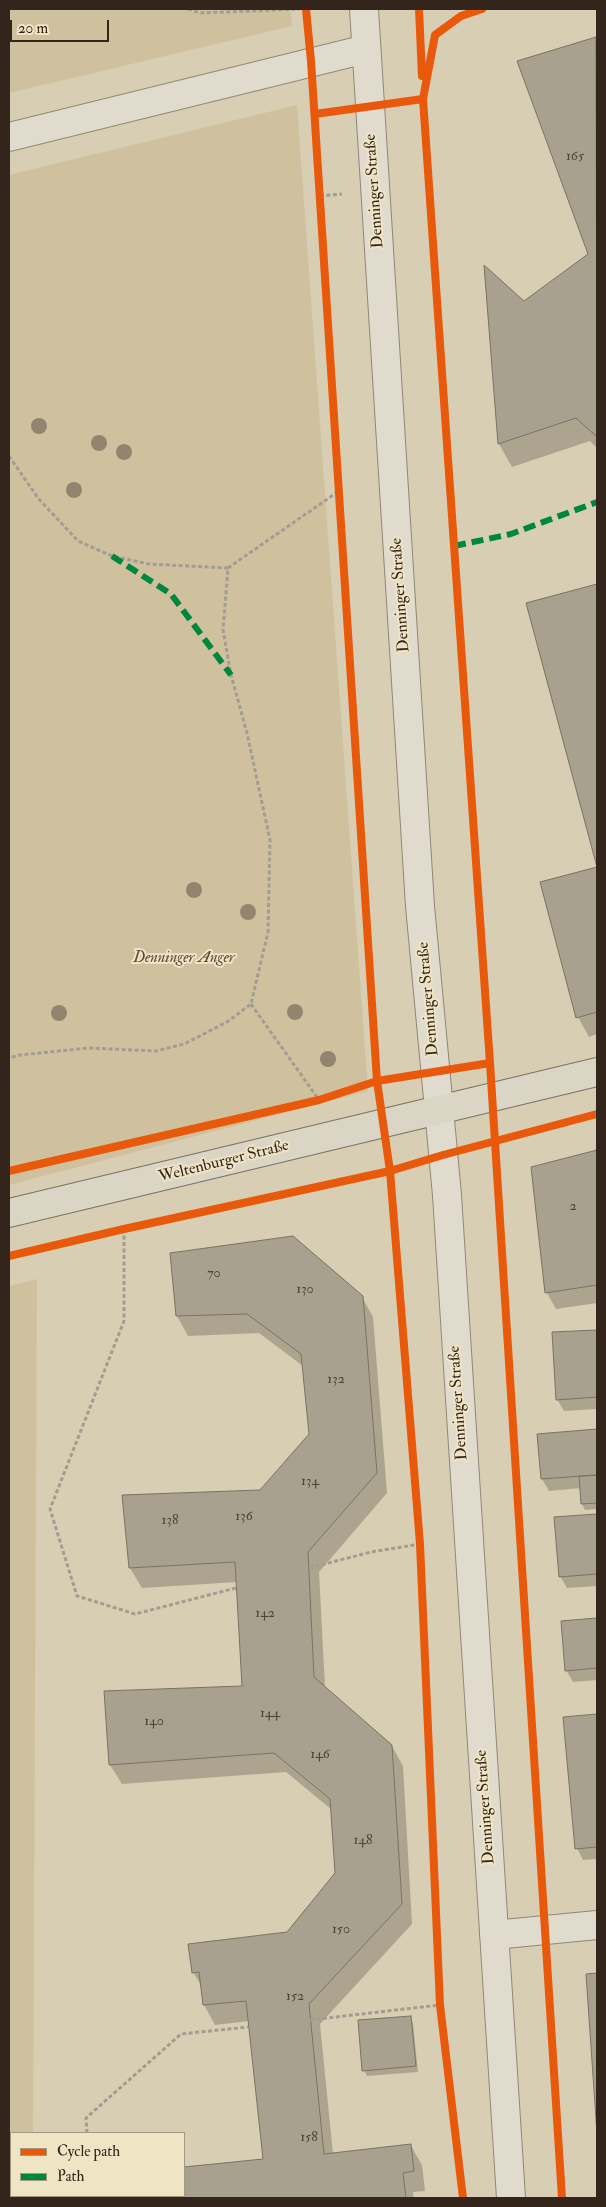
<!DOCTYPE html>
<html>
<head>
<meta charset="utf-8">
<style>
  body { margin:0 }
  #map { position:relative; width:606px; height:2207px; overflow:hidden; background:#d8ceb3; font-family:"IM FELL Double Pica",serif }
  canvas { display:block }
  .frame { position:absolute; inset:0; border:10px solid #33251b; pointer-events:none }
  .legend { position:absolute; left:10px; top:2132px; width:175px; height:65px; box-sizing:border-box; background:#efe4c4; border:1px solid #a49880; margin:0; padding:6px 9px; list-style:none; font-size:15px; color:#33251b }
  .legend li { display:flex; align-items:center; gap:10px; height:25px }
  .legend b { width:25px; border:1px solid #a49880 }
  .scale { position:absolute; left:10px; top:20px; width:99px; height:22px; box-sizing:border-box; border:2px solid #33251b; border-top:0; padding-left:6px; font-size:15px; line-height:18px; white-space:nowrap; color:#33251b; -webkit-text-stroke:4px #efe4c4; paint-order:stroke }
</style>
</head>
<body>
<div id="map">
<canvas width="606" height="2207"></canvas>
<div class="frame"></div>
<ul class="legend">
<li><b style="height:6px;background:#e8590c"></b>Cycle path</li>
<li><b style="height:6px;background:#00873e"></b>Path</li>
</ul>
<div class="scale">20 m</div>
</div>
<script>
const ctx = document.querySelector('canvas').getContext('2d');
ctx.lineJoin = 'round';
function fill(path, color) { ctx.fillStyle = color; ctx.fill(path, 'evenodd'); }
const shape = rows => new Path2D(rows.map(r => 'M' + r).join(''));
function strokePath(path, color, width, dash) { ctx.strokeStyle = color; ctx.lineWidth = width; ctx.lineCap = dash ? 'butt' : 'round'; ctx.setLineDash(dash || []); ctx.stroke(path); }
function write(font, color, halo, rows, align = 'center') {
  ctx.font = font + ' "IM FELL Double Pica",serif'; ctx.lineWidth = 4; ctx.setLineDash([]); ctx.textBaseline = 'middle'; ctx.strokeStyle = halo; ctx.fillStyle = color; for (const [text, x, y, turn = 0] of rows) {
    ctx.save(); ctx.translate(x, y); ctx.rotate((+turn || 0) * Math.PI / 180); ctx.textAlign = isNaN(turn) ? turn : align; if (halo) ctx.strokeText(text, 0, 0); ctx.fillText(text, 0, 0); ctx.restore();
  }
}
const green = shape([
  [9,9,290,9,292,26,9,93],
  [297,105,368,1091,9,1185,9,175],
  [37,1279,33,2133,11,2133,11,2196,33,2196,33,2198,9,2198,9,1286]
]);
const shadow = shape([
  [595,38,597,41,597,448,590,441,512,467,499,444,486,268,523,303,589,254],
  [597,585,597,863,528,604],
  [597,868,597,1034,589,1037,578,1017,541,883],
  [597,1152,597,1303,556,1309,547,1293,532,1168],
  [362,1297,373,1317,387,1493,319,1572,325,1687,392,1746,403,1766,412,1924,320,2024,333,2154,411,2146,422,2165,425,2191,413,2192,414,2198,142,2198,141,2196,184,2196,184,2169,265,2160,249,2021,215,2025,204,2005,202,1987,193,1972,287,1934,336,1873,332,1810,286,1772,122,1784,110,1765,243,1687,237,1582,142,1588,130,1568,123,1496,261,1491,310,1435,303,1366,259,1333,188,1336,177,1316],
  [597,1331,597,1409,564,1411,557,1399,553,1334],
  [597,1430,597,1509,585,1510,582,1504,581,1488,549,1491,542,1479,539,1435],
  [597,1515,597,1586,567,1588,560,1576,556,1518],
  [597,1620,597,1680,573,1682,566,1670,562,1622],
  [597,1715,597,1859,583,1860,577,1848,565,1718],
  [597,1974,597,2116,588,1975],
  [410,2017,413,2023,418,2072,367,2076,364,2070]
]);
const building = shape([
  [596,37,597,437,576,418,498,444,484,265,524,301,588,254,517,61,596,37],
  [597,584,597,1012,576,1018,540,882,597,867,526,603,597,584],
  [597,1150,597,1285,545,1293,531,1167,597,1150],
  [293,1236,363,1296,377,1473,308,1552,314,1677,392,1745,402,1904,309,2004,324,2154,411,2144,414,2171,403,2173,406,2198,140,2198,140,2196,184,2196,184,2167,263,2159,246,2001,203,2005,199,1972,192,1973,188,1944,287,1932,335,1873,330,1799,274,1753,109,1765,104,1691,242,1686,235,1562,129,1568,122,1495,260,1490,309,1434,301,1354,247,1314,176,1316,170,1253,293,1236],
  [597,1330,597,1397,556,1400,552,1332,597,1330],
  [597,1429,597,1475,541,1479,537,1434,597,1429],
  [597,1475,597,1503,581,1504,579,1476,597,1475],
  [597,1514,597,1574,559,1577,554,1517,597,1514],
  [597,1618,597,1668,565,1671,561,1621,597,1618],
  [597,1714,597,1847,575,1849,563,1717,597,1714],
  [597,1973,597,2134,586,1974,597,1973],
  [411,2016,416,2066,362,2071,358,2020,411,2016]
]);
const path = shape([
  [188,9,200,13,300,9],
  [320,196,342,194],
  [9,456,38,498,78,541,112,556,149,564,228,568,223,630,231,675,247,733,270,840,268,932,251,1004,227,1022,184,1044,156,1051,88,1048,20,1055,9,1058],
  [228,568,339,491],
  [251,1004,319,1100],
  [124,1229,124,1321,50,1509,77,1596,135,1614,236,1588],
  [309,1568,371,1552,420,1544],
  [310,2020,440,2005],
  [87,2133,86,2118,181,2034,248,2027],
  [89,2196,89,2198],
  [53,2198,55,2196]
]);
const minor = shape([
  [364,9,420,906,447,1195,511,2198],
  [9,137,366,49],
  [494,1935,597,1925]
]);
const major = shape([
  [9,1213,597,1072]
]);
const quiet = shape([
  [454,546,511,534,597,502],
  [112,556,171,594,231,675]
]);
const cycleway = shape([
  [306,9,311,61,377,1081,390,1171,420,1544,440,2005,463,2198],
  [419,9,422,76],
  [482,9,461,16,435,35,423,99,490,1063,562,2198],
  [315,114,423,99],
  [9,1171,319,1100,377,1081,490,1063],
  [9,1256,124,1229,390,1171,443,1155,597,1114]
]);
const trees = [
  [39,426],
  [99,443],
  [124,452],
  [74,490],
  [194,890],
  [248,912],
  [295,1012],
  [59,1013],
  [328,1059]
];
const numberNames = [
  ["165",575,157],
  ["2",573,1207],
  ["70",214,1274],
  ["130",305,1290],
  ["132",336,1380],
  ["134",310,1482],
  ["136",244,1517],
  ["138",170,1521],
  ["142",265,1614],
  ["144",270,1714],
  ["140",154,1722],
  ["146",320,1755],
  ["148",363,1841],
  ["150",341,1930],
  ["152",295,1997],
  ["158",309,2138]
];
const streetNames = [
  ["Denninger Straße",375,191,-94],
  ["Denninger Straße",401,595,-94],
  ["Denninger Straße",429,999,-95],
  ["Weltenburger Straße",224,1162,-14],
  ["Denninger Straße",459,1403,-94],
  ["Denninger Straße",486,1807,-94]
];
const parkNames = [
  ["Denninger Anger",184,959]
];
fill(green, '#cfc19e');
fill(shadow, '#0003');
fill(building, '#a9a18f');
strokePath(building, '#797264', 1);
strokePath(minor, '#908878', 30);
strokePath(major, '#797264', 30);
strokePath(path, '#a29d92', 3, [4, 2.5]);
strokePath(minor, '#e0dbcd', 28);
strokePath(major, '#dbd5c5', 28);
strokePath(quiet, '#00873e', 6, [12, 6]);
strokePath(cycleway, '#e8590c', 8);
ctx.fillStyle = '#92856f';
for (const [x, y] of trees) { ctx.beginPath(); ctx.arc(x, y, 8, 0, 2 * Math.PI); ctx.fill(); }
write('14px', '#504438', null, numberNames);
write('16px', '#33251b', '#efe4c4', streetNames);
write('italic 16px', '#584a38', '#efe4c4', parkNames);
</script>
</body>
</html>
